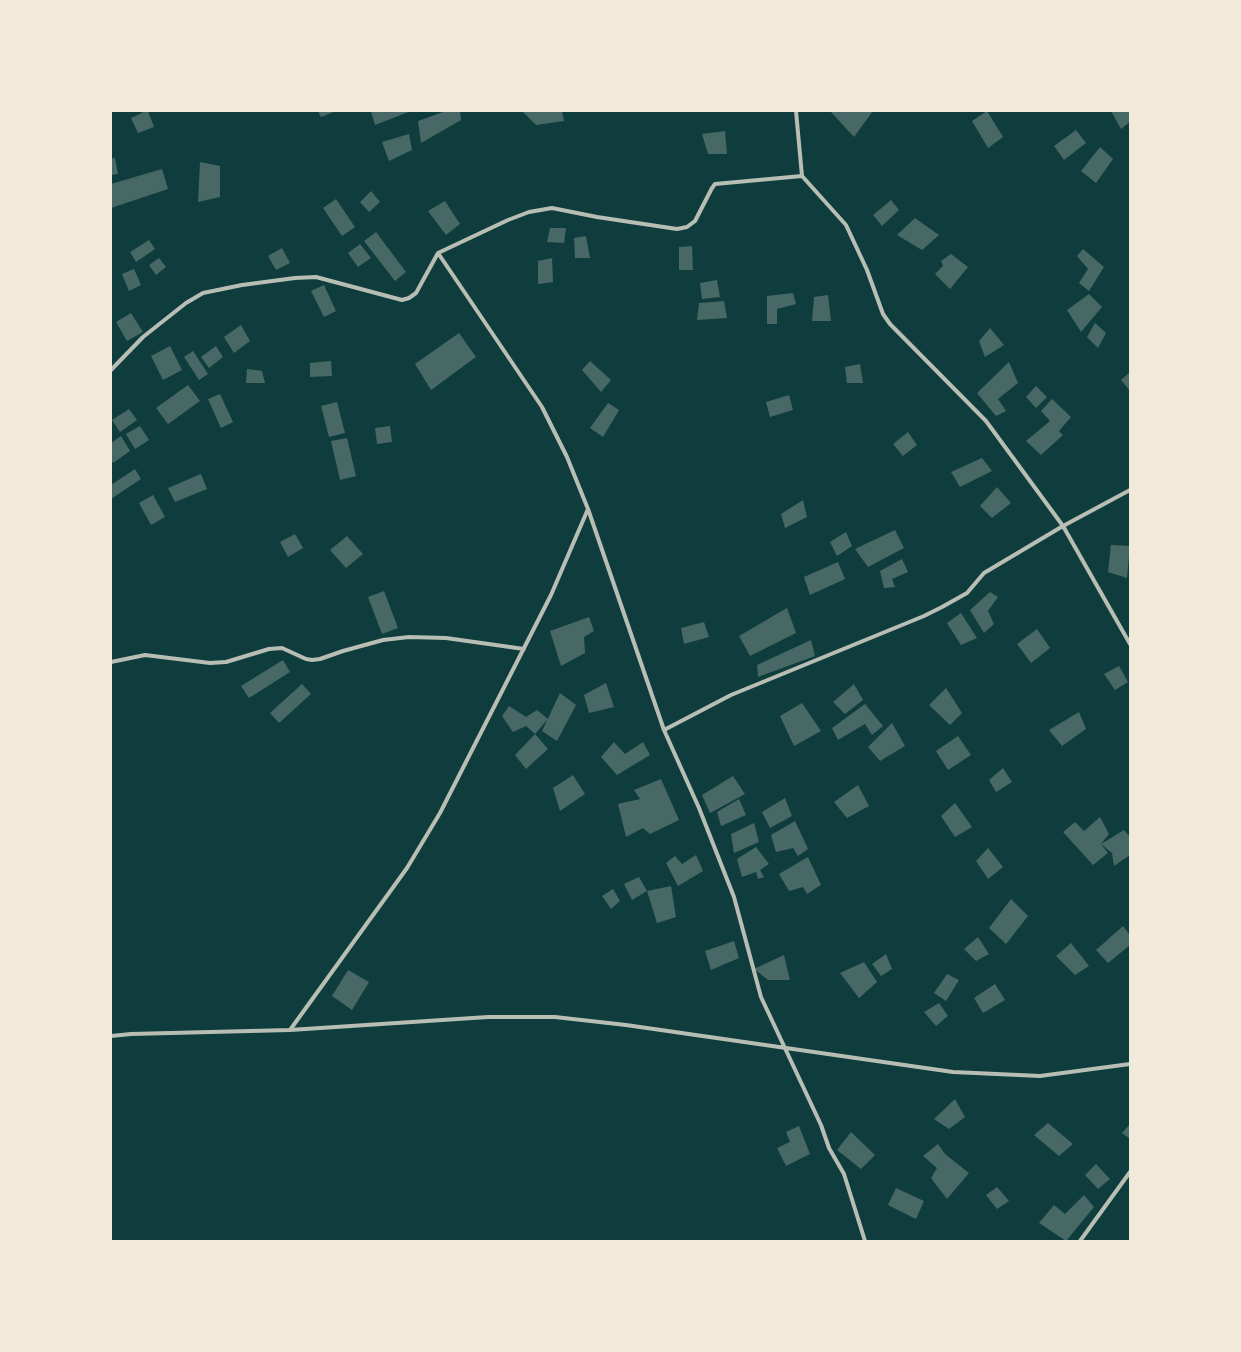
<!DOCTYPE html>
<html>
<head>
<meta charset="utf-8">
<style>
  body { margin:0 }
  #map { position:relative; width:1241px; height:1352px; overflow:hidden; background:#0f3d3e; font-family:"Alegreya Sans",sans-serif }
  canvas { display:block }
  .frame { position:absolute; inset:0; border:112px solid #f1e9da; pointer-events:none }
</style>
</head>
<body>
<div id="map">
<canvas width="1241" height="1352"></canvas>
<div class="frame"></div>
</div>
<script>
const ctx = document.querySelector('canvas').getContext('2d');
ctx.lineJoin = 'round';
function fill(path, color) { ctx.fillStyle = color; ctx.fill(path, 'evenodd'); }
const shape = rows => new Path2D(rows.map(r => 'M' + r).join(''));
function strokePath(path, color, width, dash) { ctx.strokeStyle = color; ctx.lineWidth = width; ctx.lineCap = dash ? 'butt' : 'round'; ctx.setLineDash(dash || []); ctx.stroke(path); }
const building = shape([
  [146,111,148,111,154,127,138,133,131,118],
  [318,111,336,111,321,117],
  [372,111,411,111,375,125,371,112],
  [446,111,460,111,461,120,421,143,418,121],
  [522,111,562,111,564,121,536,125],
  [832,111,873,111,854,137,831,112],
  [987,111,1003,137,988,148,972,121],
  [1111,111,1129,111,1130,122,1121,129],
  [1076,130,1086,143,1064,160,1054,146],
  [725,131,727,154,708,154,702,134],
  [409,134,412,150,389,161,382,142],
  [1100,147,1113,159,1096,183,1081,171],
  [115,158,118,174,111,175,111,159],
  [200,162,220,166,220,197,198,202],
  [162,169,168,189,111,208,111,184],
  [371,191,380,202,369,212,360,202],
  [336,199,355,227,342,236,323,208],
  [891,200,899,210,882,226,873,215],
  [445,201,460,224,446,235,428,211],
  [915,218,939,235,922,250,897,235],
  [550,228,566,228,564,243,547,242],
  [376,232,406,272,395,281,364,241],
  [586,236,590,258,575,258,574,238],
  [149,240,155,249,136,262,130,252],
  [360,244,371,258,358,267,348,253],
  [692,246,693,270,679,270,679,247],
  [282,248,290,263,276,270,268,256],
  [1083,249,1104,267,1089,291,1079,283,1088,269,1077,256],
  [951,254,968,267,950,289,935,274,943,266,941,261],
  [159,258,166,267,156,275,149,265],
  [552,258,553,282,538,284,538,261],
  [134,269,141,285,129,291,122,274],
  [717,280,720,297,702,299,700,283],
  [324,285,336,311,324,317,311,291],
  [793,293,796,304,777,309,777,324,767,324,767,296],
  [1089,294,1102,307,1081,332,1067,310],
  [828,295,831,321,812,321,814,297],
  [724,301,727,318,697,320,699,303],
  [131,313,143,332,127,341,116,322],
  [1095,323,1106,333,1098,348,1087,337],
  [241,325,250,341,234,353,224,337],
  [990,328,1004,345,985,357,979,341],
  [459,333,476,357,431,390,415,364],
  [170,346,182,370,163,380,151,356],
  [216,346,223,357,209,368,201,357],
  [193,351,208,374,199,380,184,357],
  [331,361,332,376,310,377,310,363],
  [590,361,611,380,601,392,582,370],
  [1009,362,1018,383,998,399,1006,411,996,416,977,393],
  [860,364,863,383,847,383,845,367],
  [247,369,262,371,265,383,246,383],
  [1130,372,1130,391,1121,380],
  [188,385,200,401,168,424,156,408],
  [1036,386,1047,397,1036,408,1026,397],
  [220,394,233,422,221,428,208,399],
  [789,395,793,410,770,417,766,402],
  [1052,399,1071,417,1059,431,1063,435,1041,455,1026,441,1050,421,1041,411],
  [337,402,345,433,329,437,321,406],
  [608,403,619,410,603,437,590,428],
  [129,409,137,420,120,432,112,420],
  [140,426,149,440,135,449,126,434],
  [390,426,392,442,377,444,375,428],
  [908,432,917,445,903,456,893,444],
  [121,436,130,451,113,463,111,459,111,443],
  [347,438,356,476,340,480,331,441],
  [982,458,992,471,960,487,951,472],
  [135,469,141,479,111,499,111,485],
  [201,474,207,489,175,502,168,488],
  [997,487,1011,503,992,518,980,506],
  [153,495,165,517,151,525,139,503],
  [803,500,807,517,785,528,781,514],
  [895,530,904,548,868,567,855,549],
  [846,532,852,546,837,556,830,542],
  [295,534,303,548,288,557,280,542],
  [347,536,363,554,346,568,330,550],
  [1111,545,1130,546,1127,578,1108,572],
  [902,559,908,572,892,579,895,587,884,588,880,571],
  [838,562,845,579,810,595,804,577],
  [384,591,398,628,382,634,368,597],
  [990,592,998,597,988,611,994,624,984,633,970,610],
  [787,608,796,633,750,656,739,636],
  [961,613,977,638,961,645,947,623],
  [589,617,594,631,584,637,585,653,561,666,550,631],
  [704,622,709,637,684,644,681,628],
  [1037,629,1050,648,1031,663,1017,644],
  [811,640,815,656,758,677,757,665],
  [283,660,290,672,249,698,241,686],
  [1119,666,1128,682,1115,690,1104,674],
  [606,683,614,707,589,713,584,695],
  [302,684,311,694,279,723,270,713],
  [854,684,863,700,845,714,833,702],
  [946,688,962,713,950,725,929,705],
  [560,693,576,705,557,741,542,731],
  [802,703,821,731,794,746,780,716],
  [865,704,883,726,872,735,865,724,838,740,832,728],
  [509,706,526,717,537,710,548,719,535,734,526,726,513,732,502,716],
  [1079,712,1086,729,1062,746,1049,730],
  [892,723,905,746,880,761,868,747],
  [535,734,548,749,526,769,515,755],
  [958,736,971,755,948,770,936,751],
  [614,742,625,754,643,742,650,755,617,775,601,757],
  [1003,768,1012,782,996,792,989,780],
  [573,775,585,794,560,811,553,788],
  [733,776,745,794,710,813,702,795],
  [661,779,679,820,650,834,643,828,626,837,618,804,640,799,634,790],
  [858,785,869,806,847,818,834,802],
  [785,798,792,816,770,828,762,812],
  [739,799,746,815,721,826,717,812],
  [955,803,972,827,955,837,941,816],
  [1100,817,1109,834,1101,844,1108,853,1093,865,1063,832,1075,822,1084,831],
  [795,821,808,849,798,856,793,848,776,852,771,835],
  [754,823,759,842,734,853,731,834],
  [1124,830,1130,837,1130,855,1114,866,1112,853,1101,844],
  [756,847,769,864,760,870,764,877,758,879,756,872,742,877,737,859],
  [988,848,1003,867,988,879,976,861],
  [696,855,703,871,678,886,666,863,675,856,682,864],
  [808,857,821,885,807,894,803,887,789,891,779,874],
  [639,877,647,891,671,886,676,917,657,923,647,891,632,900,624,884],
  [613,889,620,901,611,909,602,896],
  [1011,899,1028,916,1006,944,989,928],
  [1123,926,1130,935,1130,945,1108,963,1096,950],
  [978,937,989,954,976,961,964,949],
  [734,941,739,958,711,970,705,951],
  [1071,943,1089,966,1075,975,1056,956],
  [886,954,892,969,881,976,872,964],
  [784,955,790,980,768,980,754,969],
  [864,962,877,982,859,998,840,973],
  [348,970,369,982,352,1010,332,996],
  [947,974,959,980,946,1001,934,993],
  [995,984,1005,1000,983,1013,974,998],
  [939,1003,948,1016,936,1026,924,1012],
  [955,1099,965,1117,949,1129,934,1119],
  [1048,1123,1073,1144,1059,1156,1034,1135],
  [1130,1124,1130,1139,1122,1133],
  [799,1126,810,1154,786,1166,777,1148,790,1142,786,1132],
  [851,1132,875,1155,861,1169,837,1150],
  [938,1144,945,1154,969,1173,947,1199,931,1178,937,1168,923,1156],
  [1096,1164,1110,1179,1098,1189,1085,1175],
  [997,1187,1009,1201,997,1209,986,1195],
  [896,1188,924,1201,916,1219,888,1205],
  [1084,1195,1094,1207,1066,1241,1039,1223,1054,1205,1065,1214]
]);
const minor = shape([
  [802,176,846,225,867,270,883,314,890,324,986,421,1063,526,1130,644],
  [111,370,143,337,186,303,203,293,242,285,295,278,316,277,402,300,409,298,416,293,438,253,508,220,529,212,552,208,597,217,677,229,687,227,695,221,712,188,715,184,802,176,796,111],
  [588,509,664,730,699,808,734,897,761,997,821,1125,829,1148,844,1174,865,1241],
  [111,662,145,655,210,663,226,662,269,649,282,648,306,659,312,660,320,659,343,651,383,640,409,637,446,638,524,649],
  [664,730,731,695,924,616,942,607,967,593,984,573,1063,526,1130,490],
  [290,1030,407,868,440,813,551,595,588,509,567,457,542,407,438,253],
  [111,1036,131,1034,290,1030,488,1017,555,1017,626,1025,953,1072,1040,1076,1130,1064],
  [1080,1241,1130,1172]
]);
fill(building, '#486865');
strokePath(minor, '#b8beb3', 4);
</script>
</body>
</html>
